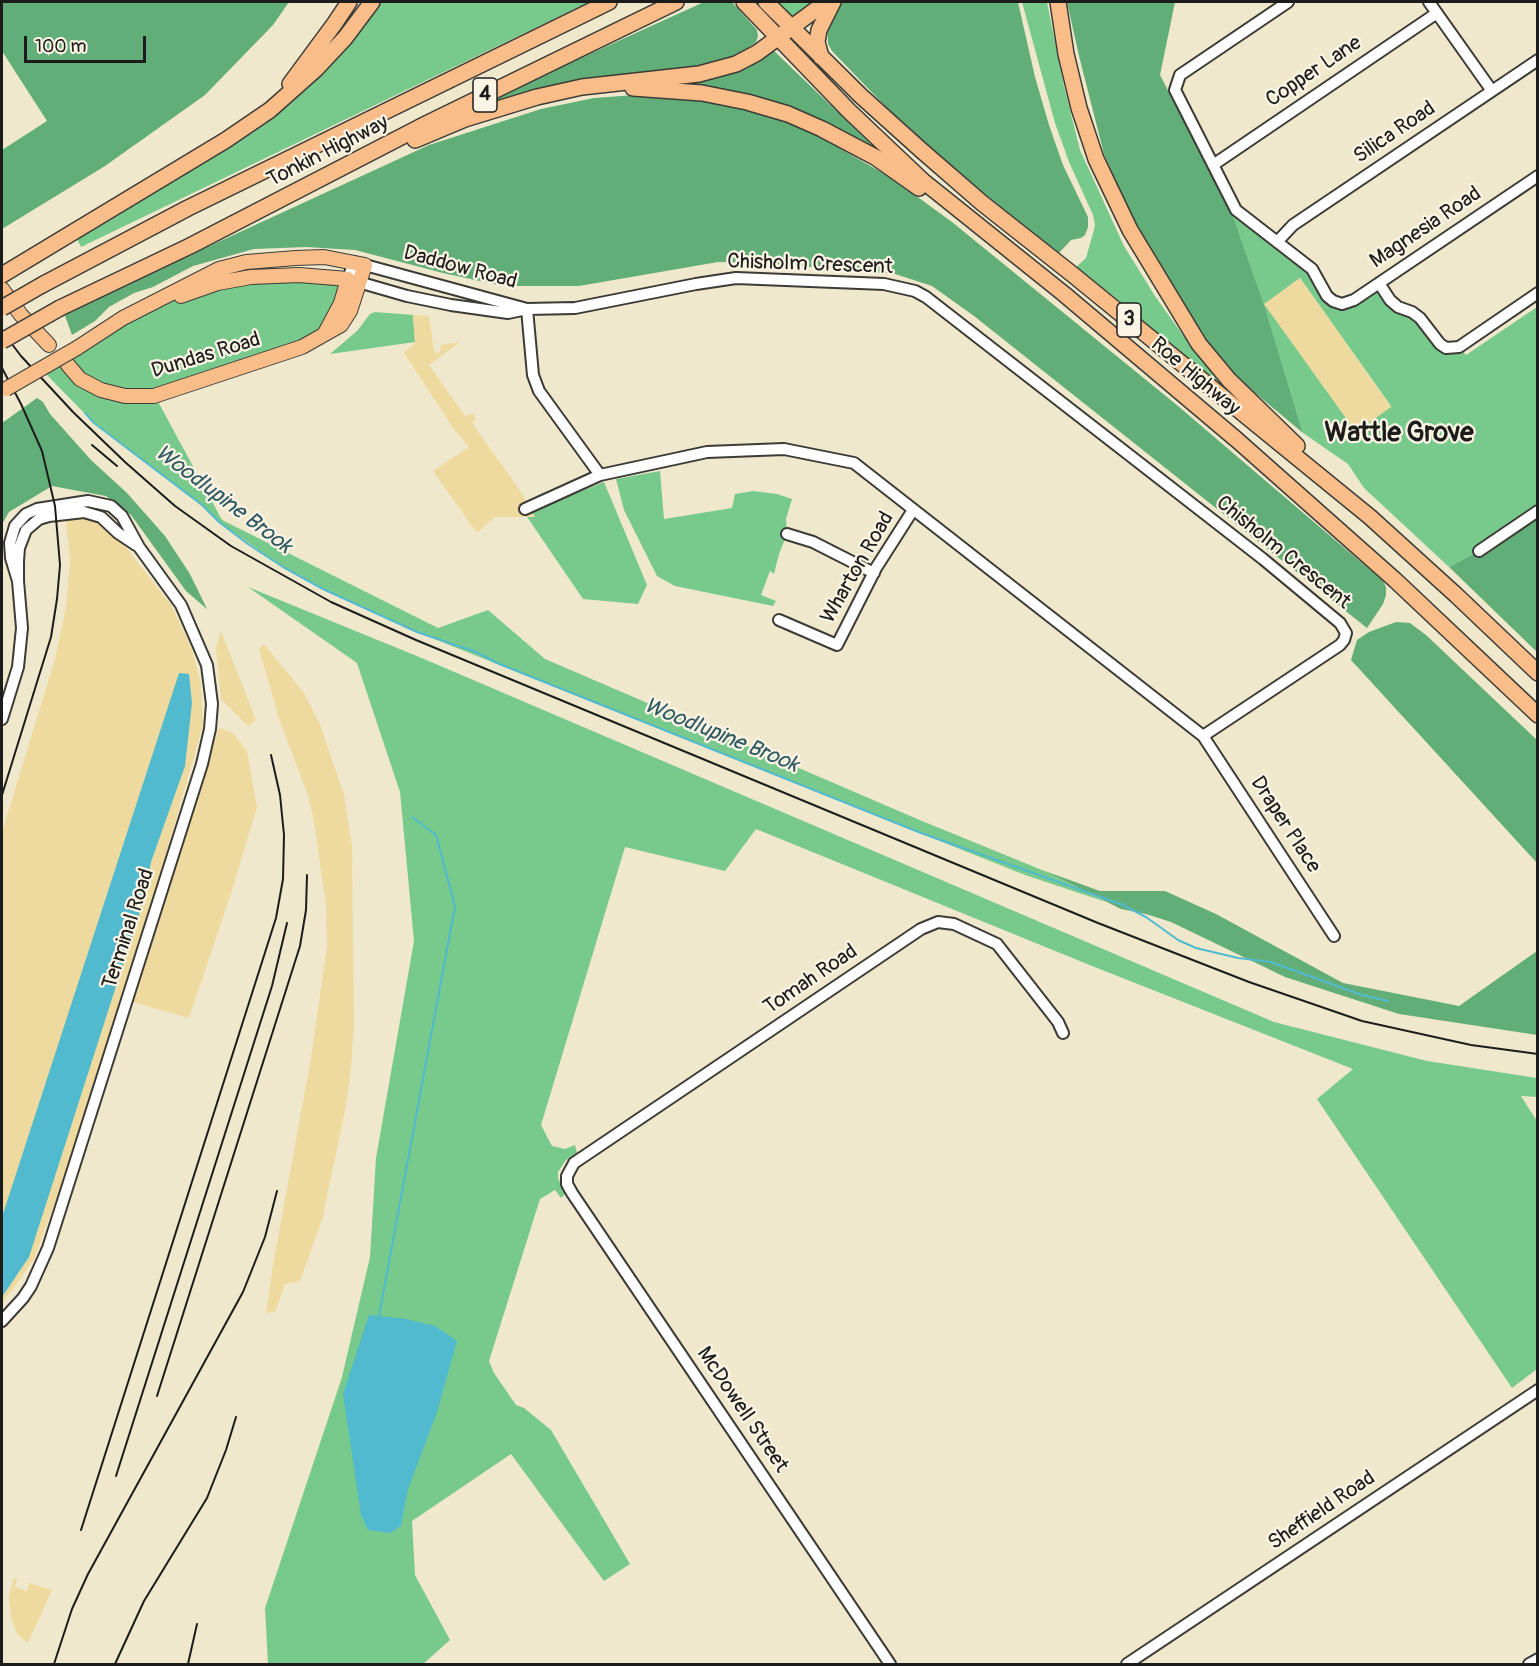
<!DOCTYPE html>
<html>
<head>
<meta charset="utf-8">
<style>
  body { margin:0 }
  #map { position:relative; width:1539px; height:1666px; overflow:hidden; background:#efe8cc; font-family:Pangolin,sans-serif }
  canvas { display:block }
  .frame { position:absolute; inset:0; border:3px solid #1c1c1c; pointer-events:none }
  .scale { position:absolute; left:24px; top:36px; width:122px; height:27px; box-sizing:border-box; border:3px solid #1c1c1c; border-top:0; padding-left:8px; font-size:18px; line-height:21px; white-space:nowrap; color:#1c1c1c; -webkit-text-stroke:4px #fcf5e5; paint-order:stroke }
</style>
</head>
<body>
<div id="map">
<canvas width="1539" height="1666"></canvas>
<div class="frame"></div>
<div class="scale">100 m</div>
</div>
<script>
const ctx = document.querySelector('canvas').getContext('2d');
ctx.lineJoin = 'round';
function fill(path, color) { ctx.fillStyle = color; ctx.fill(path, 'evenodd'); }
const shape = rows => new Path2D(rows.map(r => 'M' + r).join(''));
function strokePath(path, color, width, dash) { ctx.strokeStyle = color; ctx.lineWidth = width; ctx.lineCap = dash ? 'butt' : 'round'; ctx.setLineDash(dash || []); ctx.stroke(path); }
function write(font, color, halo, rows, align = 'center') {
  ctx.font = font + ' Pangolin,sans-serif'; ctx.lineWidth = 4.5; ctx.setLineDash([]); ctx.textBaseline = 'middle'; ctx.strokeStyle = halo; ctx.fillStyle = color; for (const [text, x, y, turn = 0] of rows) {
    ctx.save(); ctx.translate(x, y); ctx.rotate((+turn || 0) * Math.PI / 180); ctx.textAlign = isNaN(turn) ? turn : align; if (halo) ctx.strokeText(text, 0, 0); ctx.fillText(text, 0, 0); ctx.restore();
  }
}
const green = shape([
  [380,2,589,2,81,247,77,239,112,219,235,141,373,11],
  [775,2,816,2,792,18],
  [1022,2,1047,2,1063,82,1080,150,1124,246,1155,296,1182,334,1216,374,1265,421,1127,312,1123,304,1084,273,1075,268,1086,258,1095,226,1093,215,1069,162,1055,123],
  [1233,216,1306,272,1312,269,1327,296,1342,304,1379,283,1390,300,1412,312,1440,344,1459,347,1466,355,1537,307,1537,511,1479,551,1449,567,1364,488,1348,464,1303,433,1264,304],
  [1300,278,1391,406,1356,432,1265,304],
  [348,279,325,333,155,396,222,520,438,628,488,610,545,659,922,821,1042,870,1106,902,1025,875,417,632,323,589,283,567,219,522,202,505,94,423,41,369,123,318,218,283],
  [375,312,413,315,415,342,330,354,357,331,370,314],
  [660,471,664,519,732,508,735,494,753,491,777,494,792,499,786,519,787,534,779,554,774,574,770,571,761,595,776,601,773,606,675,586,657,576,624,510,616,479],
  [604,482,647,585,638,604,583,599,525,514],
  [248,587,424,659,1274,1022,1427,1061,1537,1078,1537,1097,1521,1096,1537,1121,1537,1369,1512,1388,1317,1099,1353,1069,1092,966,756,829,725,871,625,847,541,1125,552,1146,565,1149,575,1145,577,1153,566,1160,558,1172,558,1178,565,1194,561,1198,555,1190,540,1199,489,1361,494,1373,516,1405,524,1408,551,1430,630,1564,604,1581,511,1454,412,1521,415,1575,450,1640,423,1664,268,1664,265,1608,342,1377,370,1257,376,1158,414,941,400,792,357,663]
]);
const forest = shape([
  [2,2,289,2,273,25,205,95,105,166,2,229,2,150,47,121,2,51],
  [704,2,732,2,757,30,758,36,756,42,740,55,717,64,462,112],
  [842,2,1018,2,1035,77,1049,125,1063,165,1088,217,1088,227,1085,235,1081,238,1071,240,1058,254,954,169,884,105,832,51,828,44,827,25,830,13],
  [1067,2,1175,2,1160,75,1233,216,1264,304,1303,433,1242,382,1209,347,1140,236,1104,154,1079,56],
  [771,48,875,148,873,151,782,104,750,95,683,83],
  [649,94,704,100,776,117,822,138,893,179,952,222,1178,406,1383,581,1386,587,1386,595,1383,604,1367,628,974,316,932,286,895,274,762,263,718,262,579,286,503,286,443,273,355,250,306,247,254,249,193,266,153,287,134,293,109,307,95,321,72,335,64,313,429,145,541,109,594,98],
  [37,398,43,402,50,414,91,460,127,493,165,536,190,574,207,609,186,591,131,515,106,496,52,486,9,512,2,524,2,544,2,423],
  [1537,511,1537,652,1449,567,1479,551],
  [1396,622,1410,623,1426,635,1537,740,1537,863,1351,660,1357,640,1369,632],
  [1042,870,1100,891,1165,891,1216,914,1343,983,1459,1006,1537,951,1537,1035,1399,1014,1285,977,1171,922,1146,914,1121,909]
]);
const sand = shape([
  [1300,278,1391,407,1356,432,1264,304],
  [413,315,429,316,434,352,440,353,441,345,460,342,429,365,465,416,472,413,476,419,472,423,521,492,535,517,495,517,477,533,433,471,469,447,454,429,404,353,415,342],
  [81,517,93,519,114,532,171,605,191,647,201,683,203,725,161,871,60,1188,34,1259,13,1289,2,1302,2,832,55,659,66,607,70,561,66,518],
  [221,631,256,720,248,726,221,699,216,648],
  [264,644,304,693,320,725,344,794,352,846,354,1027,350,1077,345,1111,322,1220,300,1281,285,1284,275,1312,266,1313,273,1265,311,1058,327,947,326,906,314,821,308,795,279,719,259,649],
  [220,728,233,733,247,751,257,807,232,890,189,1018,133,1002,218,730],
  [14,1578,17,1579,15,1587,27,1591,29,1583,52,1590,28,1643,17,1634,11,1617,9,1596]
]);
const water = shape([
  [179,673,189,674,192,703,185,766,151,862,145,896,29,1257,2,1297,2,1217],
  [369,1315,406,1319,435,1326,457,1341,437,1412,408,1489,401,1526,390,1533,368,1530,361,1515,343,1394]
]);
const stream = shape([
  [85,413,94,423,202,505,219,522,248,544,283,567,323,589,417,632,476,652,497,663,921,833,1123,905,1146,917,1178,940,1196,948,1238,958,1271,962,1362,995,1388,1001],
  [379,1316,455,906,436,835,412,817]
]);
const minor = shape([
  [1288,2,1180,75,1175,90,1236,210,1312,269,1327,296,1333,301,1342,304,1354,300,1538,176],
  [1429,2,1492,91],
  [1213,165,1437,13],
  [1277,242,1293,225,1538,60],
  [354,262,348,279,407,296,451,305,508,313,527,309,575,308,696,284,736,278,884,284,915,291,926,297,1263,559,1340,623,1346,633,1344,640,1340,645,1203,736,854,463,784,449,707,452,600,475,539,391,533,375,527,309],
  [365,265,527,309],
  [1379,283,1390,300,1398,307,1412,312,1420,318,1440,344,1446,348,1459,347,1538,293],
  [525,509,600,475],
  [787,534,813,542,874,573],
  [1479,551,1538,511],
  [779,620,837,645,876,568,913,510],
  [2,719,18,667,22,628,18,581,18,561,19,548,26,530,39,519,49,516,84,512,101,517,118,533,136,545],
  [1203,736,1334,936],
  [2,1321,23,1298,31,1286,48,1248,202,764,210,729,212,704,207,665,181,605,139,547,122,516,111,506,88,501,37,509,26,514,15,526,10,543,11,558,18,581],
  [890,1664,572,1193,567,1184,567,1176,574,1163,921,929,938,922,954,924,997,944,1058,1022,1063,1033],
  [1127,1664,1538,1390],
  [1529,1664,1538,1659]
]);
const major = shape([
  [2,289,21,315,49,345],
  [181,296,218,283,251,277,299,275,348,279,341,303,325,333],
  [68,365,80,379,101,390,125,396,154,396,302,347,341,325,350,311,365,265,324,257,296,258,246,262,219,269,123,318,77,348]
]);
const highway = shape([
  [744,2,849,111,923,181,1064,294,1237,440,1395,580,1538,715],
  [766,2,861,96,921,150,982,203,1072,274,1370,517,1456,595,1538,673],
  [1058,2,1066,54,1079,108,1096,159,1130,230,1199,344,1229,380,1297,446],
  [821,57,817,42,819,30,833,2],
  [290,84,335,23,349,2],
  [633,88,702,93,747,102,788,114,822,129,875,157,919,188],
  [415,140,465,119,537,97,582,87,699,74,736,64,757,53,826,2],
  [2,275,226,140,270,110,315,70,345,38,372,2],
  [42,285,188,208,609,2],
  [60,308,190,246,428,123,676,2]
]);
const rail = shape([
  [2,331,21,356,73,412,125,462,175,506,231,546,331,602,416,640,1098,923,1249,982,1362,1021,1471,1045,1538,1054],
  [2,368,21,404,42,451,55,506,60,565,57,599,51,637,2,795],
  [92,445,117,466],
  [157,1396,300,946,306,910,307,875],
  [116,1476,272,986,287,923],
  [81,1530,276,918,283,879,284,835,280,795,271,755],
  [54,1664,72,1609,88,1574,243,1292,265,1237,277,1191],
  [115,1664,144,1601,207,1498,226,1450,236,1417],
  [188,1664,197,1624]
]);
const majorBridge = shape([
  [6,389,77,348]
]);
const highwayBridge = shape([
  [2,308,42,285],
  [2,341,60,308]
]);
const shields = [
  [485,95,24],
  [1129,320,24]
];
const shieldNames = [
  ["4",485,95],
  ["3",1129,320]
];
const streetNames = [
  ["Copper Lane",1314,72,-34],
  ["Silica Road",1395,133,-34],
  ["Tonkin Highway",328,152,-27],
  ["Magnesia Road",1426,228,-34],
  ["Chisholm Crescent",810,265,2],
  ["Daddow Road",460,268,15],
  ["Dundas Road",206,356,-17],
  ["Roe Highway",1195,377,40],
  ["Chisholm Crescent",1283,553,39],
  ["Wharton Road",858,568,-60],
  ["Draper Place",1285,825,57],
  ["Terminal Road",129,929,-72],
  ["Tomah Road",811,980,-34],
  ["McDowell Street",742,1410,56],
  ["Sheffield Road",1322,1511,-34]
];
const waterNames = [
  ["Woodlupine Brook",223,500,37],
  ["Woodlupine Brook",721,736,22]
];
const districtNames = [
  ["Wattle Grove",1399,434]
];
fill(green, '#78ca8c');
fill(forest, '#62ae78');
fill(sand, '#eeda9e');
fill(water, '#51bace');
strokePath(stream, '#51bace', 2);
strokePath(minor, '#3c3b36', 14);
strokePath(major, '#3c3b36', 16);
strokePath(highway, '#3c3b36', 18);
strokePath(minor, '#fff', 10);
strokePath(major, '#f8bd88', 14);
strokePath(highway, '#f8bd88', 15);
strokePath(rail, '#1c1c1c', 2);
strokePath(majorBridge, '#3c3b36', 16, []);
strokePath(highwayBridge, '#3c3b36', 18, []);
strokePath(majorBridge, '#f8bd88', 14);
strokePath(highwayBridge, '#f8bd88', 15);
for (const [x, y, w] of shields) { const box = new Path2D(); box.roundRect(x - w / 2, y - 17, w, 34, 4.5); ctx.fillStyle = '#fcf5e5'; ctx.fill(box); strokePath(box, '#1c1c1c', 1.5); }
write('bold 20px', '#1c1c1c', null, shieldNames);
write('21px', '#1c1c1c', '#fcf5e5', streetNames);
write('italic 22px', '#315b63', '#fcf5e5', waterNames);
write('bold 27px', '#1c1c1c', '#fcf5e5', districtNames);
</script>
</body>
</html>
